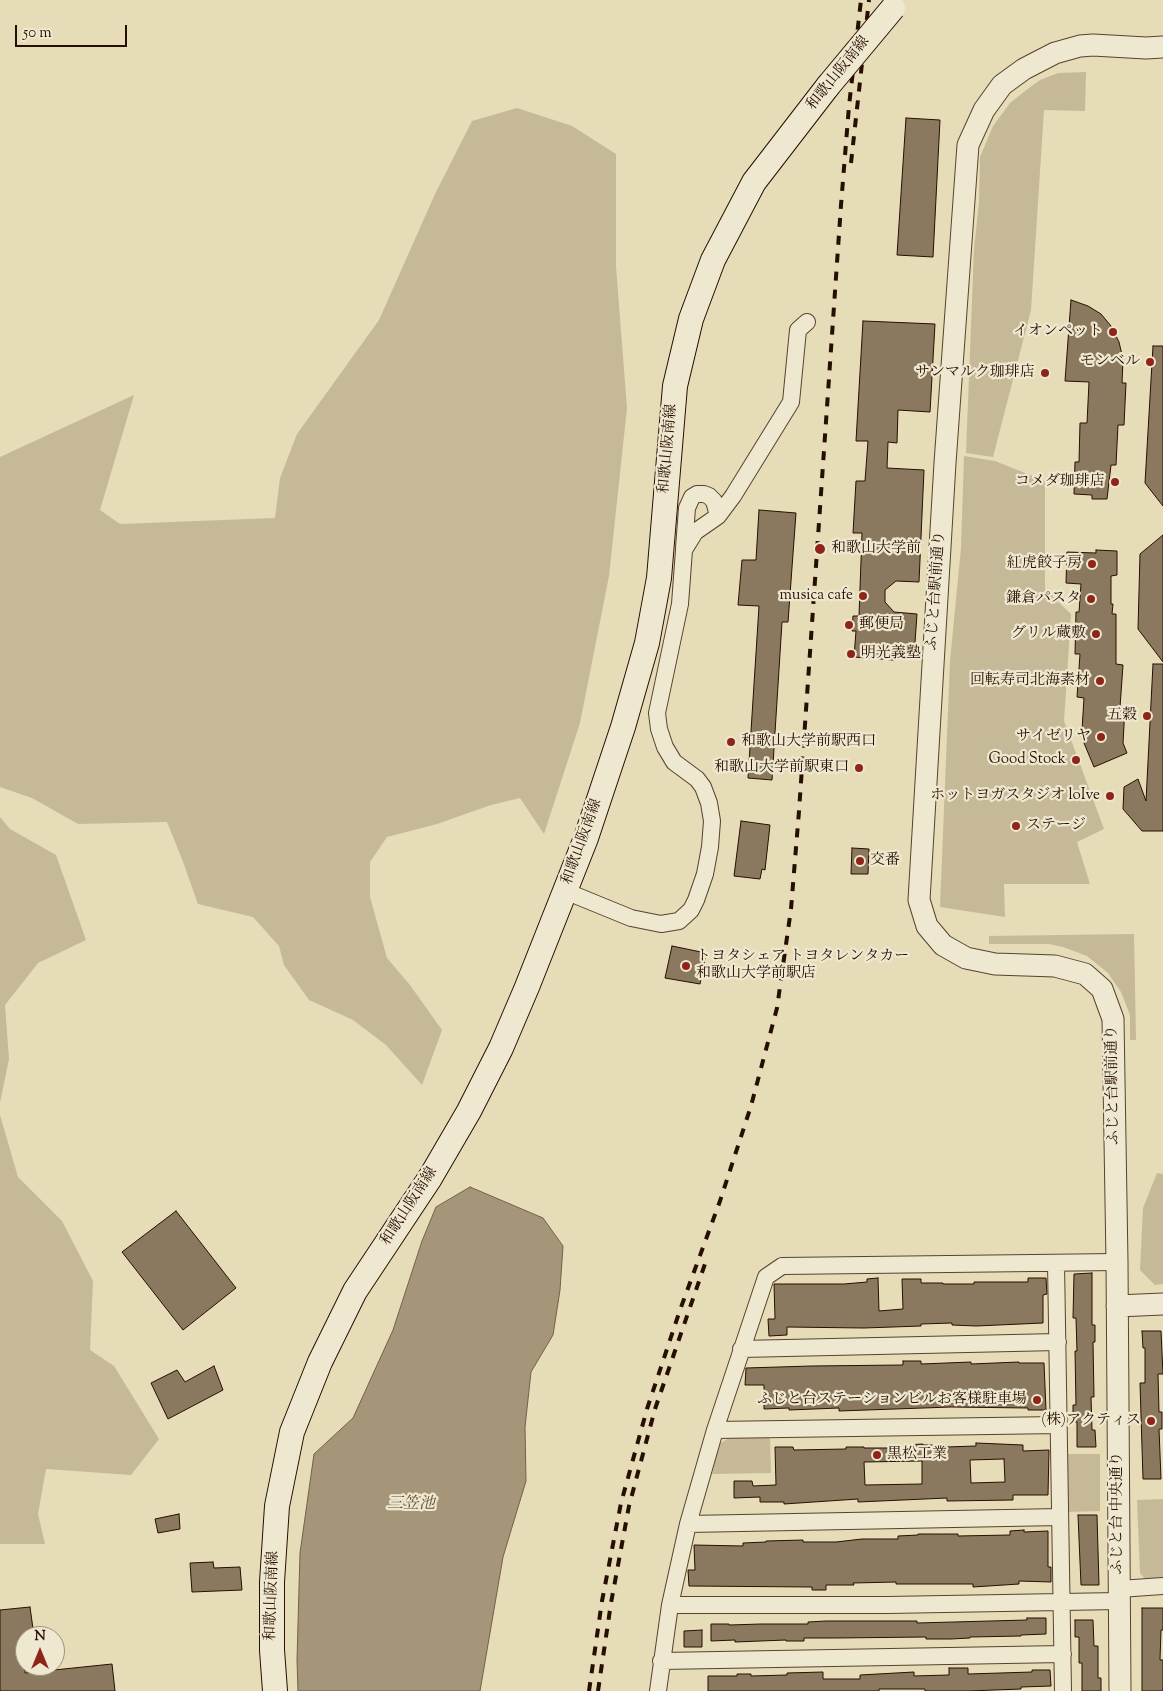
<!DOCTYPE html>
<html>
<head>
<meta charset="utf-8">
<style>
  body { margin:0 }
  #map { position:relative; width:1163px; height:1691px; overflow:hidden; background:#e6dcb7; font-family:"Sorts Mill Goudy",serif }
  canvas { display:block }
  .north { position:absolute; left:15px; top:1626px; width:50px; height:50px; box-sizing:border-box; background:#efe8d0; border:1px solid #9f917d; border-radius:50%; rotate:0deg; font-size:14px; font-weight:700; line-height:20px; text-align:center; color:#280e00 }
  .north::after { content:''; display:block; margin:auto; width:18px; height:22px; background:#8f2418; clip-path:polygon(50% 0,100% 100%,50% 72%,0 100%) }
  .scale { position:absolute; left:15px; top:25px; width:112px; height:22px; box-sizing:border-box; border:2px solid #280e00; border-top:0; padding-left:6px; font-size:15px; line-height:18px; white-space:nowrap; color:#280e00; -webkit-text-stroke:4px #efe8d0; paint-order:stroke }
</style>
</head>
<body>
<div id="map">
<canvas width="1163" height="1691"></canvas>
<div class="north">N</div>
<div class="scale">50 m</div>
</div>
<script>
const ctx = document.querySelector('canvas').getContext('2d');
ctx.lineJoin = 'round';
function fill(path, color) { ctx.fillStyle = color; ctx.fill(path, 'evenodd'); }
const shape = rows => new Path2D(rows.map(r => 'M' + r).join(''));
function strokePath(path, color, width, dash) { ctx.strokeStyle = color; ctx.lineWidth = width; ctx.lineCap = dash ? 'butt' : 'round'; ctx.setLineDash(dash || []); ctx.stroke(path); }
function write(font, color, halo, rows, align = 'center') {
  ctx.font = font + ' "Sorts Mill Goudy","Noto Serif JP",serif'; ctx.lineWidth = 4.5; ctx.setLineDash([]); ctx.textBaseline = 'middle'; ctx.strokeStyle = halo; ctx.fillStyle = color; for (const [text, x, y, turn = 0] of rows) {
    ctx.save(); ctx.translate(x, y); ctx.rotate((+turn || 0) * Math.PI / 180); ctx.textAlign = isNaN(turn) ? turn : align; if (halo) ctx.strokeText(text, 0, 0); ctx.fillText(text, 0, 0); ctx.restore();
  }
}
const green = shape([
  [1086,72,1085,111,1044,110,1031,310,993,457,966,453,974,249,979,202,980,157,993,126,1010,103,1029,88,1040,80,1058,73],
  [517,108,572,126,616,154,616,267,627,408,609,576,580,723,544,834,520,798,491,805,437,824,387,837,370,862,370,897,387,958,410,985,442,1030,422,1085,386,1045,353,1020,309,1000,284,965,279,946,253,917,198,904,182,859,167,822,78,824,32,798,0,787,0,457,134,395,100,510,120,524,275,518,280,478,297,434,379,320,435,194,472,121],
  [964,456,995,461,1045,481,1045,589,1071,614,1064,721,1104,829,1077,842,1090,884,1004,884,1005,917,940,907,950,661,961,548],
  [0,817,10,829,56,855,86,940,38,963,5,1005,9,1059,0,1103],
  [1134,934,1136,1040,1130,1040,1130,1015,1121,992,1108,973,1087,956,1063,947,1049,944,989,944,989,936],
  [0,1115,18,1177,62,1221,93,1281,90,1350,114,1366,159,1439,131,1475,46,1469,38,1514,45,1544,0,1544],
  [1157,1173,1163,1174,1163,1284,1155,1285,1140,1270,1143,1208],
  [770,1437,771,1473,712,1474,719,1444,729,1438],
  [1066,1454,1100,1454,1100,1511,1066,1512],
  [1163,1499,1163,1580,1146,1580,1140,1573,1137,1500]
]);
const water = shape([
  [470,1187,543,1218,563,1246,560,1290,553,1335,531,1372,525,1427,526,1481,503,1557,480,1691,298,1691,297,1660,300,1553,314,1454,353,1418,393,1330,422,1241,436,1207,470,1187]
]);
const building = shape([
  [906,118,940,120,933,257,897,255,906,118],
  [1071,300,1088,306,1101,314,1111,326,1119,342,1123,359,1122,383,1126,383,1124,425,1118,425,1116,465,1111,465,1107,499,1092,499,1092,495,1074,494,1075,462,1079,462,1080,423,1087,423,1089,382,1065,381,1071,300],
  [863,321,935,324,930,412,898,410,897,443,888,442,887,468,924,470,919,582,896,581,885,590,885,602,894,612,917,614,914,657,894,656,894,660,854,657,856,631,852,631,853,616,859,616,862,533,853,533,856,481,865,481,868,441,856,441,863,321],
  [1153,346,1163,346,1163,506,1145,483,1153,346],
  [759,510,796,513,788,622,782,622,772,780,748,778,759,606,738,605,742,560,756,560,759,510],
  [1163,535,1163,662,1138,629,1140,554,1163,535],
  [1096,550,1117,551,1117,575,1111,576,1111,604,1113,604,1112,614,1116,614,1116,664,1123,665,1120,707,1125,707,1123,743,1127,753,1094,767,1079,731,1082,730,1084,698,1077,697,1080,654,1075,654,1076,612,1079,612,1081,584,1066,583,1067,552,1096,553,1096,550],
  [1153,664,1163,664,1163,831,1142,831,1123,809,1124,787,1138,779,1146,801,1153,664],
  [741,821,770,825,765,870,762,869,760,879,734,876,741,821],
  [852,848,869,849,868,874,851,874,852,848],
  [672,946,706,953,700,984,665,978,672,946],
  [176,1211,236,1288,183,1330,122,1252,176,1211],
  [1092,1273,1092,1325,1095,1325,1095,1342,1093,1342,1094,1397,1091,1397,1092,1430,1095,1430,1096,1447,1077,1447,1077,1422,1073,1422,1073,1405,1076,1405,1075,1351,1077,1351,1076,1318,1073,1318,1074,1274,1092,1273],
  [878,1278,879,1311,903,1309,902,1279,921,1279,921,1283,943,1283,943,1284,974,1284,974,1282,1028,1282,1028,1278,1046,1278,1047,1294,1043,1295,1043,1323,976,1326,952,1325,952,1323,921,1324,921,1326,864,1328,787,1327,787,1335,769,1336,768,1319,775,1319,774,1284,844,1284,867,1282,867,1279,878,1278],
  [1142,1331,1161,1331,1163,1374,1158,1374,1159,1412,1162,1412,1162,1429,1159,1429,1161,1479,1143,1479,1140,1383,1145,1383,1145,1348,1143,1348,1142,1331],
  [903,1361,921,1361,921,1364,971,1362,971,1364,1019,1362,1019,1363,1044,1363,1046,1410,1028,1410,1028,1408,951,1407,839,1411,839,1408,789,1410,789,1408,764,1409,764,1385,745,1385,746,1368,811,1366,903,1365,903,1361],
  [214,1366,223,1390,168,1419,151,1383,177,1370,185,1382,214,1366],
  [976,1443,1023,1445,1023,1451,1049,1450,1048,1495,1013,1495,1013,1500,947,1501,947,1498,858,1502,858,1499,784,1504,784,1502,760,1502,760,1497,734,1498,734,1481,752,1481,753,1486,776,1485,775,1447,793,1447,794,1450,846,1449,846,1447,864,1447,864,1448,904,1448,904,1445,923,1444,923,1445,946,1445,946,1447,976,1446,976,1443],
  [1004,1459,1005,1482,971,1483,970,1460,1004,1459],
  [922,1461,922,1484,865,1485,864,1462,922,1461],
  [179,1514,180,1529,158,1533,155,1519,179,1514],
  [1078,1515,1097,1515,1099,1585,1081,1585,1078,1515],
  [1024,1530,1024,1532,1048,1531,1048,1567,1051,1567,1051,1582,1019,1581,1019,1584,973,1587,973,1584,896,1584,896,1582,853,1583,854,1585,826,1585,826,1590,812,1590,812,1587,689,1586,688,1570,695,1570,694,1545,743,1546,743,1543,766,1542,766,1541,803,1540,803,1542,836,1542,862,1539,898,1539,898,1536,918,1535,918,1534,958,1534,958,1536,1010,1535,1010,1531,1024,1530],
  [213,1562,214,1568,240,1567,242,1590,192,1592,190,1563,213,1562],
  [30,1607,34,1636,25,1636,25,1673,112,1664,115,1691,0,1691,0,1610,30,1607],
  [1142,1608,1163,1608,1163,1630,1161,1630,1160,1660,1163,1660,1163,1691,1142,1691,1142,1608],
  [1027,1618,1046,1618,1046,1634,1021,1635,1021,1636,970,1637,970,1638,951,1639,926,1639,926,1637,835,1638,804,1638,804,1641,786,1641,786,1640,735,1642,735,1640,711,1641,711,1624,729,1624,729,1625,761,1624,808,1624,808,1622,826,1621,917,1621,917,1623,1027,1620,1027,1618],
  [1075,1620,1093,1620,1094,1646,1098,1646,1098,1678,1101,1678,1101,1691,1082,1691,1082,1663,1079,1663,1079,1637,1075,1637,1075,1620],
  [702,1630,702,1647,684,1647,684,1631,702,1630],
  [949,1668,968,1668,968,1674,1032,1672,1032,1670,1050,1670,1051,1686,1021,1687,1021,1689,968,1691,925,1691,925,1689,879,1689,879,1691,708,1691,708,1676,737,1676,737,1674,751,1674,751,1676,787,1675,787,1673,823,1672,823,1679,860,1679,860,1675,914,1672,914,1676,949,1675,949,1668]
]);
const minor = shape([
  [684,548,687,508,692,497,697,494,704,494,709,496,714,501,718,516],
  [565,891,631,918,661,924,679,921,691,910,696,900,705,874,710,847,712,821,709,803,703,787,697,779,674,762,665,747,659,729,657,713,680,604,684,550,695,532,718,516,733,496,791,402,798,330,807,322],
  [1056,1263,1063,1691],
  [741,1349,1058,1342],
  [715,1430,1059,1425],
  [688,1524,1060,1517],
  [1119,1589,1163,1586],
  [670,1605,887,1605,1119,1601],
  [661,1661,1063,1654],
  [658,1691,670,1605,688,1524,715,1430,766,1277,782,1266,1117,1262]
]);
const tertiary = shape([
  [1117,1306,1163,1304],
  [1120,1691,1117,1262,1113,1019,1102,989,1085,974,1055,966,995,964,966,958,943,945,927,926,919,900,945,463,968,145,984,110,1002,85,1024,69,1055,53,1080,46,1093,45,1146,48,1163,47]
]);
const secondary = shape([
  [275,1691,272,1650,272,1582,277,1506,292,1432,320,1362,355,1291,430,1178,469,1111,501,1048,527,987,586,838,623,727,647,643,659,578,675,386,691,319,713,260,754,182,828,86]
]);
const rail = shape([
  [851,163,869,0],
  [589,1691,602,1601,621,1503,647,1409,680,1310,720,1201,751,1106,777,1008,791,909,799,811,841,205,849,106,861,0],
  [598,1691,611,1603,629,1506,655,1409,706,1261]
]);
const secondaryBridge = shape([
  [828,86,893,8]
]);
const markers = [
  [1113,332,5,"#8f2418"],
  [1150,362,5,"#8f2418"],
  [1045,373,5,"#8f2418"],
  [1115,482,5,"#8f2418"],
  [820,549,6,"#8f2418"],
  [1092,564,5,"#8f2418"],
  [863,596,5,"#8f2418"],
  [1091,599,5,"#8f2418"],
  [849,625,5,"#8f2418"],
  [1096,634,5,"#8f2418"],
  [851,654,5,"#8f2418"],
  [1100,681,5,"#8f2418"],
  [1147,716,5,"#8f2418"],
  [1101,737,5,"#8f2418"],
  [731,742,5,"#8f2418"],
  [1076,760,5,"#8f2418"],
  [859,768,5,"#8f2418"],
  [1110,796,5,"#8f2418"],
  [1016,826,5,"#8f2418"],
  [860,861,5,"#8f2418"],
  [686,966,5,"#8f2418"],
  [1037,1400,5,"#8f2418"],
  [1151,1421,5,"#8f2418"],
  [877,1455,5,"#8f2418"]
];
const streetNames = [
  ["和歌山阪南線",839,74,-51],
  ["和歌山阪南線",669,449,-85],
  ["ふじと台駅前通り",937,591,-86],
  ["和歌山阪南線",583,842,-70],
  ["ふじと台駅前通り",1114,1085,-91],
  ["和歌山阪南線",410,1207,-57],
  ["ふじと台 中央通り",1118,1513,-90],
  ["和歌山阪南線",273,1596,-88]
];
const poiNames = [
  ["イオンペット",1103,332],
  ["モンベル",1140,362],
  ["サンマルク珈琲店",1035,373],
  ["コメダ珈琲店",1105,482],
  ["和歌山大学前",831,549,"left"],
  ["紅虎餃子房",1082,564],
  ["musica cafe",853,596],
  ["鎌倉パスタ",1081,599],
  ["郵便局",859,625,"left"],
  ["グリル蔵敷",1086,634],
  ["明光義塾",861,654,"left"],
  ["回転寿司北海素材",1090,681],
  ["五穀",1137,716],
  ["サイゼリヤ",1091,737],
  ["和歌山大学前駅西口",741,742,"left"],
  ["Good Stock",1066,760],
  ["和歌山大学前駅東口",849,768],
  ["ホットヨガスタジオ loIve",1100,796],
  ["ステージ",1026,826,"left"],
  ["交番",870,861,"left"],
  ["トヨタシェア トヨタレンタカー",696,957,"left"],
  ["和歌山大学前駅店",696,974,"left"],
  ["ふじと台ステーションビルお客様駐車場",1027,1400],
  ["(株)アクティス",1141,1421],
  ["黒松工業",887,1455,"left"]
];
const waterNames = [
  ["三笠池",411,1505]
];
fill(green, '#c6b998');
fill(water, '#a59679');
strokePath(water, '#736049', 1);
fill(building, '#8b795f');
strokePath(building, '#280e00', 1);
strokePath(minor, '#58422e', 18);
strokePath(tertiary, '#58422e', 23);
strokePath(secondary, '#280e00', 26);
strokePath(minor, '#efe8d0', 16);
strokePath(tertiary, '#efe8d0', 21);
strokePath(secondary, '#efe8d0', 24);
strokePath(rail, '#280e00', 4, [9, 9]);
strokePath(secondaryBridge, '#280e00', 26, []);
strokePath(secondaryBridge, '#efe8d0', 24);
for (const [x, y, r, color] of markers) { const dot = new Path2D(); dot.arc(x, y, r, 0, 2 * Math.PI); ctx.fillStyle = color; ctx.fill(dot); strokePath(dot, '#efe8d0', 2); }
write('15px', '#280e00', '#efe8d0', streetNames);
write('15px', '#280e00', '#efe8d0', poiNames, 'right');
write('italic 16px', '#604b36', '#efe8d0', waterNames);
</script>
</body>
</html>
